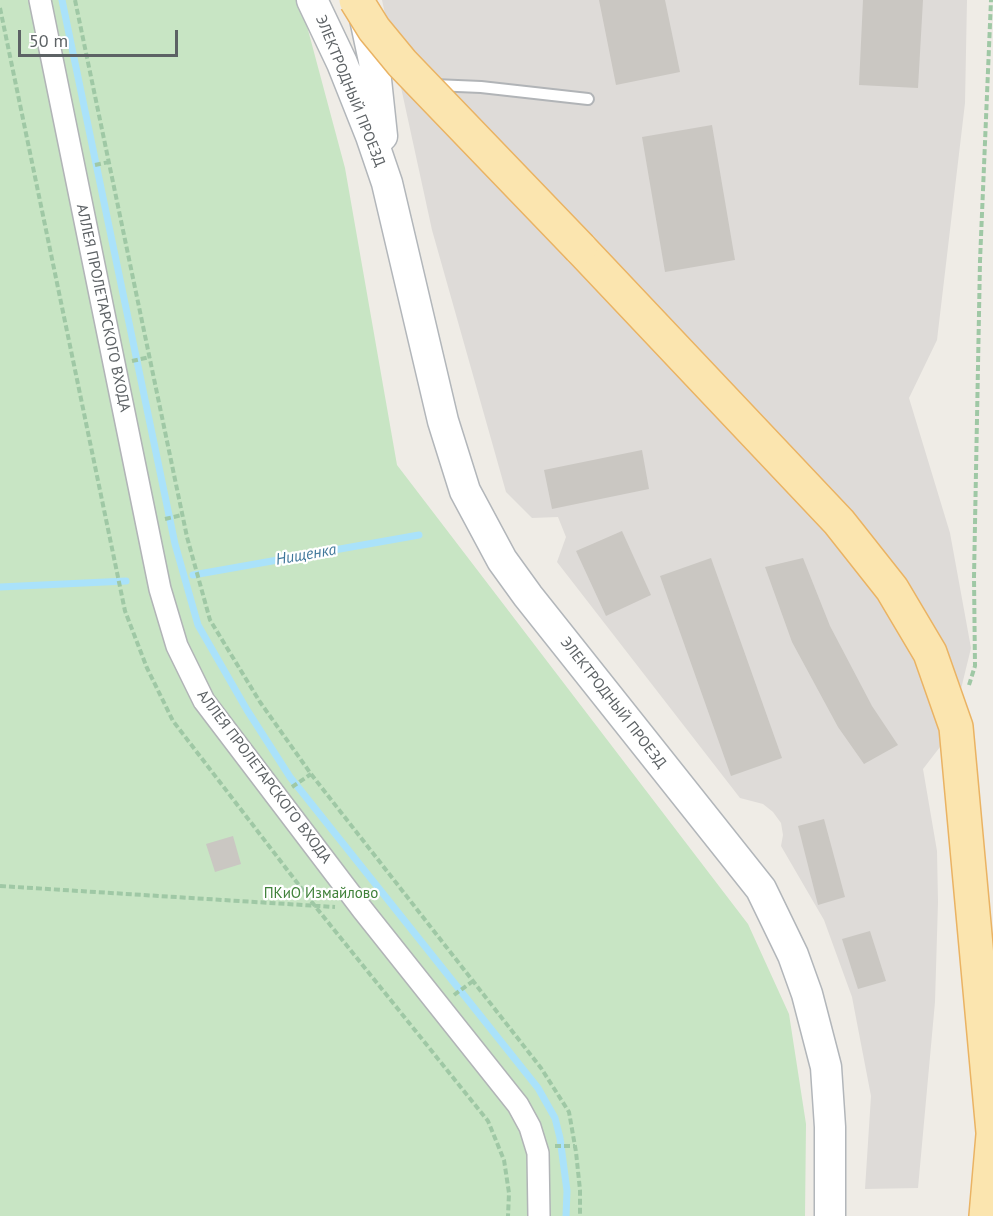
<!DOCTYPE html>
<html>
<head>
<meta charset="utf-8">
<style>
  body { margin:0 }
  #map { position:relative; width:993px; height:1216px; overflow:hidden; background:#efece6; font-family:"PT Sans",sans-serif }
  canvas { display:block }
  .scale { position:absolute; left:18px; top:30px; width:160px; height:27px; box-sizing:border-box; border:3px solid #5d6265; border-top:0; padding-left:8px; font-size:18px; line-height:21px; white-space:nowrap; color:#5d6265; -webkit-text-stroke:4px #fff; paint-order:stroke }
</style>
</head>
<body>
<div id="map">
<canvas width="993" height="1216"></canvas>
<div class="scale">50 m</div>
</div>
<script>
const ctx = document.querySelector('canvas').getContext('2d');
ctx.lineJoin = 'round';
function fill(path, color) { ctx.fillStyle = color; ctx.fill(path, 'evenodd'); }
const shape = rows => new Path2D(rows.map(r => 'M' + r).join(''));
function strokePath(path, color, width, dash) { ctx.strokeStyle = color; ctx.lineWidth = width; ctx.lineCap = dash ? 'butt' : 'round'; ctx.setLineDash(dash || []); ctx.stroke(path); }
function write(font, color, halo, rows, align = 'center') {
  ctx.font = font + ' "PT Sans",sans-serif'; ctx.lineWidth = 4.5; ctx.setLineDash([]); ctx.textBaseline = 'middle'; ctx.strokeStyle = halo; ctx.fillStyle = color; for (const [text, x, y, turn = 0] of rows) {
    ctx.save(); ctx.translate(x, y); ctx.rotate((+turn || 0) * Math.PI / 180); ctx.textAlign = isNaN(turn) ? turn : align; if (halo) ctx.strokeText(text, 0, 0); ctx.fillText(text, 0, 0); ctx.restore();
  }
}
const industrial = shape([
  [382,0,967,0,965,103,937,340,909,398,950,533,971,648,950,734,923,769,937,851,938,902,935,1002,918,1188,865,1189,871,1096,852,997,824,920,781,846,783,835,781,823,773,812,763,804,740,798,557,562,566,537,558,517,532,518,506,492,432,230]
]);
const green = shape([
  [0,0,300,0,345,168,397,465,748,924,789,1014,806,1124,805,1216,0,1216]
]);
const stream = shape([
  [62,0,175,544,198,625,247,710,290,777,538,1088,555,1118,560,1138,567,1191,566,1216],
  [193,575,419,535],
  [0,587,126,581]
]);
const building = shape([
  [599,0,665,0,680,72,616,85],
  [863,0,923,0,918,88,859,85],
  [712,125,735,260,665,272,642,137],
  [642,450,649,489,552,509,544,470],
  [622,531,651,595,606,616,576,551],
  [711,558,782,758,731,776,660,576],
  [803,558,830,626,872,706,898,745,864,764,838,727,792,642,765,567],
  [824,819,845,897,818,905,798,826],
  [233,836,241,864,215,872,206,844],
  [870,931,886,981,858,989,842,939]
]);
const path = shape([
  [75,0,187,537,210,620,260,702,311,774,541,1068,569,1112,576,1152,580,1190,580,1216],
  [0,8,125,611,147,668,173,721,315,906,488,1121,504,1160,509,1193,508,1216],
  [95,165,109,162],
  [132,361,150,357],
  [165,519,182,515],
  [969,685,975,666,974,577,980,261,991,0],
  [292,787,311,774],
  [0,886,335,907],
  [454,995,473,981],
  [555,1146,575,1146]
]);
const lane = shape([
  [434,85,481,87,588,99]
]);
const street = shape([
  [40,0,160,589,177,646,204,701,362,909,518,1105,530,1127,538,1153,539,1216]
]);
const secondary = shape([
  [312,0,342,63,371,136,387,183,443,421,465,491,502,560,528,596,761,889,793,955,807,994,826,1067,830,1127,830,1216],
  [364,14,374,61,382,136]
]);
const primary = shape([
  [580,248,839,522,892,589,930,653,956,727,993,1132],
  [986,1216,993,1135]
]);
const primaryBridge = shape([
  [356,0,374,29,402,63,580,248]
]);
const streetNames = [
  ["ЭЛЕКТРОДНЫЙ ПРОЕЗД",350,91,68],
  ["АЛЛЕЯ ПРОЛЕТАРСКОГО ВХОДА",103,308,78],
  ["ЭЛЕКТРОДНЫЙ ПРОЕЗД",613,703,52],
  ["АЛЛЕЯ ПРОЛЕТАРСКОГО ВХОДА",264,777,53]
];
const parkNames = [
  ["ПКиО Измайлово",321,894]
];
const waterNames = [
  ["Нищенка",306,555,-10]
];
fill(industrial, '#dedbd8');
fill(green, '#c8e5c4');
strokePath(stream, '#aae2fa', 7);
fill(building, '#cac7c2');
strokePath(lane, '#b1b4b7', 14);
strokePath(street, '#b1b4b7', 24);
strokePath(secondary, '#b2b6ba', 33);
strokePath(primary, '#eab363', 36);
strokePath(path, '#9fc8a5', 4, [6, 3]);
strokePath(lane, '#fff', 10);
strokePath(street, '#fff', 21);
strokePath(secondary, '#fff', 30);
strokePath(primary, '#fbe5af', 33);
strokePath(primaryBridge, '#eab363', 36, []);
strokePath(primaryBridge, '#fbe5af', 33);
write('15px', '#5d6265', '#fff', streetNames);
write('15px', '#3f8139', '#fff', parkNames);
write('italic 16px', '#41789b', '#fff', waterNames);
</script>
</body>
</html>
